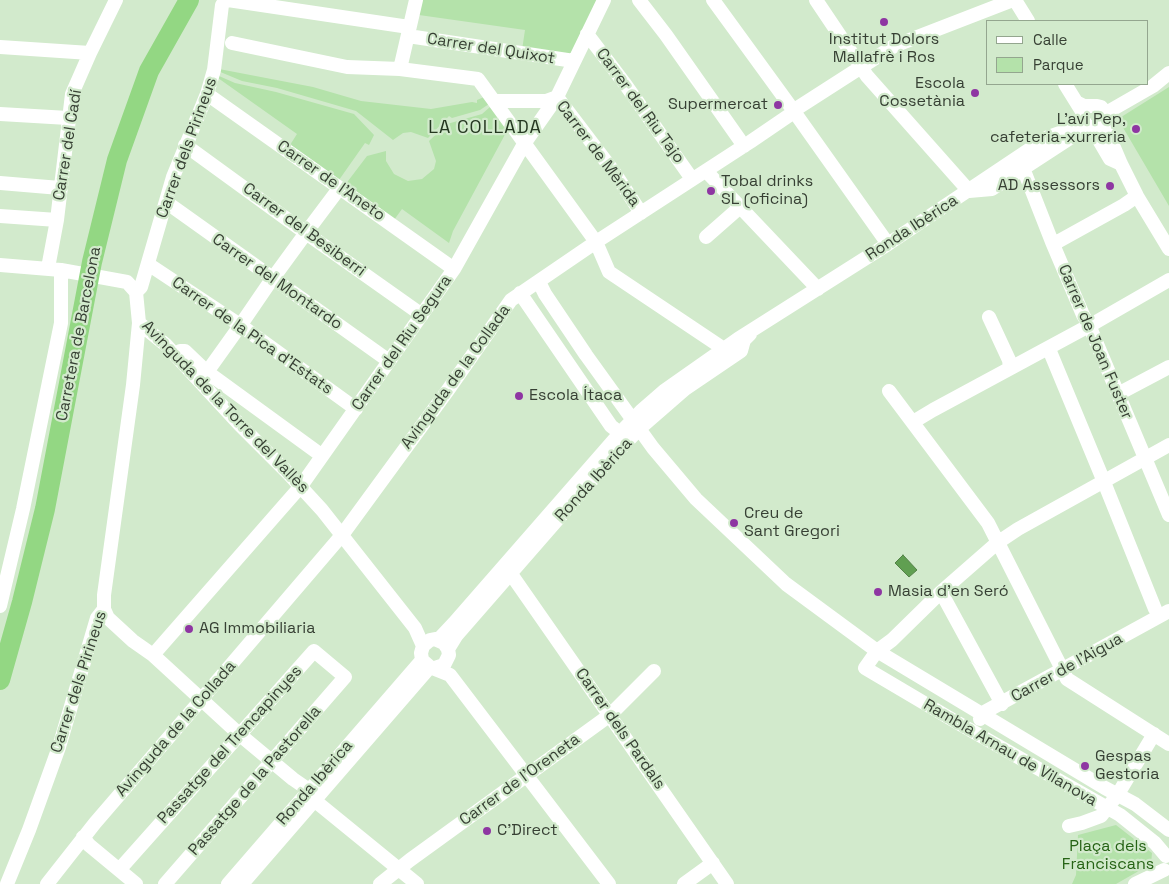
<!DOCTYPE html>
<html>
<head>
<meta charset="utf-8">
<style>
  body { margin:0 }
  #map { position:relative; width:1169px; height:884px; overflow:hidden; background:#d2eacc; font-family:"Space Grotesk",sans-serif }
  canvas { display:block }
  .legend { position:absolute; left:986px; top:20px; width:162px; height:65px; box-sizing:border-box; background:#d2eacc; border:1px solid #94a68f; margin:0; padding:6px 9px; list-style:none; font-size:15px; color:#374034 }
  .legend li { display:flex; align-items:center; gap:10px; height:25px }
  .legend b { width:25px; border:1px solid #94a68f }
</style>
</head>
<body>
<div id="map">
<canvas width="1169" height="884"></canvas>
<ul class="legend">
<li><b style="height:6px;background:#fff"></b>Calle</li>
<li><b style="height:14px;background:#b4e2aa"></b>Parque</li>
</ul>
</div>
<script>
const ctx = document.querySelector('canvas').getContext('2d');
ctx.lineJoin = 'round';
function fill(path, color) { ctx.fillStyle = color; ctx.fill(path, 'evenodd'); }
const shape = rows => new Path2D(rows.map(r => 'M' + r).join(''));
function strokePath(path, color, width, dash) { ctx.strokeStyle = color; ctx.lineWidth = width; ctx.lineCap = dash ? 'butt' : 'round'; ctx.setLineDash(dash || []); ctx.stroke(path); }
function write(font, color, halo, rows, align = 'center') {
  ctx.font = font + ' "Space Grotesk",sans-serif'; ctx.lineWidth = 4.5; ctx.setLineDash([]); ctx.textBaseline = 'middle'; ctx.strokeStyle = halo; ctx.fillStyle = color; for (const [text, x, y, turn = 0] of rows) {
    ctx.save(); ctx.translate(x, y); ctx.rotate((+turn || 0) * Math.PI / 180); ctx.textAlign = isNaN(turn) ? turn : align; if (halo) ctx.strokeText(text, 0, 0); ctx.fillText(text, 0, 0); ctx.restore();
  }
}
const green = shape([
  [422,0,597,0,570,55,522,50,525,30,419,15],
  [219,69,313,87,361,101,431,109,472,102,477,103,477,100,484,97,489,104,480,110,452,118,449,116,428,138,411,132,403,133,393,140,356,111,277,88,242,81,218,71],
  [219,76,235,83,276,92,354,114,374,135,369,145,365,143,339,180,290,145,297,134,218,78],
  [1169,87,1169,206,1118,119],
  [490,107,508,129,453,231,449,243,402,209,394,220,345,185,367,156,386,151,386,161,394,174,408,181,422,179,434,169,436,161,429,141,447,124,482,114],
  [1116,825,1152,853,1151,864,1116,884,1072,884,1076,875,1078,835]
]);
const water = shape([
  [903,555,917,570,909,577,895,563,903,555]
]);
const minor = shape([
  [228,0,409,27],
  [639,0,666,35,744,146],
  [713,0,788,103,888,244],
  [816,0,867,76,969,191],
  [1015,0,1028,21],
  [587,34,625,84,692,179],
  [408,36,574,61],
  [232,43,347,67,400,69,478,79,596,242,609,272,724,349],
  [0,47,90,53],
  [400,69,416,0],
  [1065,84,1083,113,1083,120,1087,126,1097,129,1104,124,1106,113,1101,107,1097,106,1084,106,1078,103],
  [207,94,454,269],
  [494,101,546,101,557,97,614,172,641,213],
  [1106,113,1153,86,1169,73],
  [0,114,68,118],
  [1104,124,1121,164,1137,196,1169,249],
  [1095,129,1100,142,1110,159,1121,164],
  [185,145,306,233,422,315],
  [1023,168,1052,242,1083,315,1089,325,1169,515],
  [706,171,818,289],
  [0,183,60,188],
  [969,191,992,189,1081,131],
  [166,202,389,361],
  [0,216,57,220],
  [308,230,335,194],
  [706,237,739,208],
  [1052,242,1059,241,1124,205,1137,196],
  [148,264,240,325,356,409],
  [0,265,61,270,127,282,136,292,139,323,166,345,239,424,288,473,322,510,415,628,423,646],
  [48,268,57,220,72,94,90,53,116,0],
  [276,274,303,237],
  [539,282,545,294,586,355,653,448,696,499,786,584,877,651,1105,788,1135,804,1169,830],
  [136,292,141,287,173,177,207,94,214,70,222,5,226,0],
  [520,293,611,426,620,433],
  [989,317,1009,360,1010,368],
  [244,320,270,282],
  [139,323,133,385,104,595,104,609,108,618,133,641,153,655,239,734,293,779,309,790],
  [1051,354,1102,477],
  [188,361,180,351,185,351,207,372,321,455],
  [207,372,237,330],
  [889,391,988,523,1067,679,1169,744],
  [1118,394,1169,367],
  [913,422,933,410,1096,322,1169,280],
  [1106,487,1155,609],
  [511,574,727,884],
  [941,592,1002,704],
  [0,606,23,509,61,323,61,270],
  [438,640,454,623,620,433,641,411,664,391,738,339,888,244,1048,137,1065,131,1083,120],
  [448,649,456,636,606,464,639,429,685,389,741,351,744,340,750,334],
  [153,655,301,486,454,269,524,144,557,97,604,0],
  [435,668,444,665,449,655,448,649,444,643,435,639,430,640,423,646,421,653,422,660,430,667,450,675,609,884],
  [980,719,981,714,1169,611],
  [314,800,417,884],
  [1069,826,1082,823,1101,816,1118,794,1154,734],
  [83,837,89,845,136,884],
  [1166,856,1155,843,1120,815,958,723,865,668,877,651,892,640,941,592,997,543,1018,529,1169,445],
  [119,870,314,651,345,677,165,884],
  [7,884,29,830,59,747,97,618,104,609],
  [47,884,95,823,188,715,342,535,448,390,511,300,596,242,750,142,794,112,799,107,894,46,1013,0],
  [228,884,422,660],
  [242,884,430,667],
  [380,884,410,860,610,715,654,671],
  [684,884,713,863],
  [1135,884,1164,870]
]);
const highway = shape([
  [0,680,22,602,45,509,92,262,117,160,149,71,189,0]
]);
const markers = [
  [884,22,5,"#8e36a2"],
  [975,93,5,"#8e36a2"],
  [778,105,5,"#8e36a2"],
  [1136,129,5,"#8e36a2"],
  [1110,186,5,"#8e36a2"],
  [711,191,5,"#8e36a2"],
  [519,396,5,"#8e36a2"],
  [734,523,5,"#8e36a2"],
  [878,592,5,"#8e36a2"],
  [189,629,5,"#8e36a2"],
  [1085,766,5,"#8e36a2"],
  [487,831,5,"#8e36a2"]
];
const poiNames = [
  ["Institut Dolors",884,40,"center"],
  ["Mallafrè i Ros",884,58,"center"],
  ["Escola",965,84,"right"],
  ["Cossetània",965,102,"right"],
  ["Supermercat",768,105,"right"],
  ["L'avi Pep,",1126,120,"right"],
  ["cafeteria-xurreria",1126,138,"right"],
  ["Tobal drinks",721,182],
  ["SL (oficina)",721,200],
  ["AD Assessors",1100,186,"right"],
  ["Escola Ítaca",529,396],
  ["Creu de",744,514],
  ["Sant Gregori",744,532],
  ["Masia d'en Seró",888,592],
  ["AG Immobiliaria",199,629],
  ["Gespas",1095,757],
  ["Gestoria",1095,775],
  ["C'Direct",497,831]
];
const streetNames = [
  ["Carrer del Quixot",491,49,9],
  ["Carrer del Riu Tajo",640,106,54],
  ["Carrer del Cadí",68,145,-81],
  ["Carrer dels Pirineus",187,148,-70],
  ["Carrer de Mèrida",598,154,53],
  ["Carrer de l'Aneto",331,181,35],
  ["Ronda Ibèrica",912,228,-33],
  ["Carrer del Besiberri",304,230,36],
  ["Carrer del Montardo",277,282,35],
  ["Carretera de Barcelona",79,334,-79],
  ["Carrer de la Pica d'Estats",252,336,35],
  ["Carrer de Joan Fuster",1095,342,67],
  ["Carrer del Riu Segura",402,343,-55],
  ["Avinguda de la Collada",456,377,-54],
  ["Avinguda de la Torre del Vallès",225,407,46],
  ["Ronda Ibèrica",594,480,-48],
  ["Carrer de l'Aigua",1067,668,-29],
  ["Carrer dels Pirineus",79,682,-72],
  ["Avinguda de la Collada",176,729,-49],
  ["Carrer dels Pardals",620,729,55],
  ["Passatge del Trencapinyes",230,745,-48],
  ["Rambla Arnau de Vilanova",1010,753,30],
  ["Carrer de l'Oreneta",520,780,-36],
  ["Passatge de la Pastorella",255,781,-49],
  ["Ronda Ibèrica",315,783,-49]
];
const parkNames = [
  ["Plaça dels",1108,847],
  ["Franciscans",1108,865]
];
const neighbourhoodNames = [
  ["LA COLLADA",485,128]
];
fill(green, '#b4e2aa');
fill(water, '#609f51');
strokePath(water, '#548248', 1);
strokePath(minor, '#fff', 14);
strokePath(highway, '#93d783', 20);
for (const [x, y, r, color] of markers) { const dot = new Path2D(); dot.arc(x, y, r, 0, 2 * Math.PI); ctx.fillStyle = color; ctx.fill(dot); strokePath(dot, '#d2eacc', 2); }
write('16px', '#374034', '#d2eacc', poiNames, 'left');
write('16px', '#374034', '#d2eacc', streetNames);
write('16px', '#266315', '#d2eacc', parkNames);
ctx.letterSpacing = '1px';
write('18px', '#253821', '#d2eacc', neighbourhoodNames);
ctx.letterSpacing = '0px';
</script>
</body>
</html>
